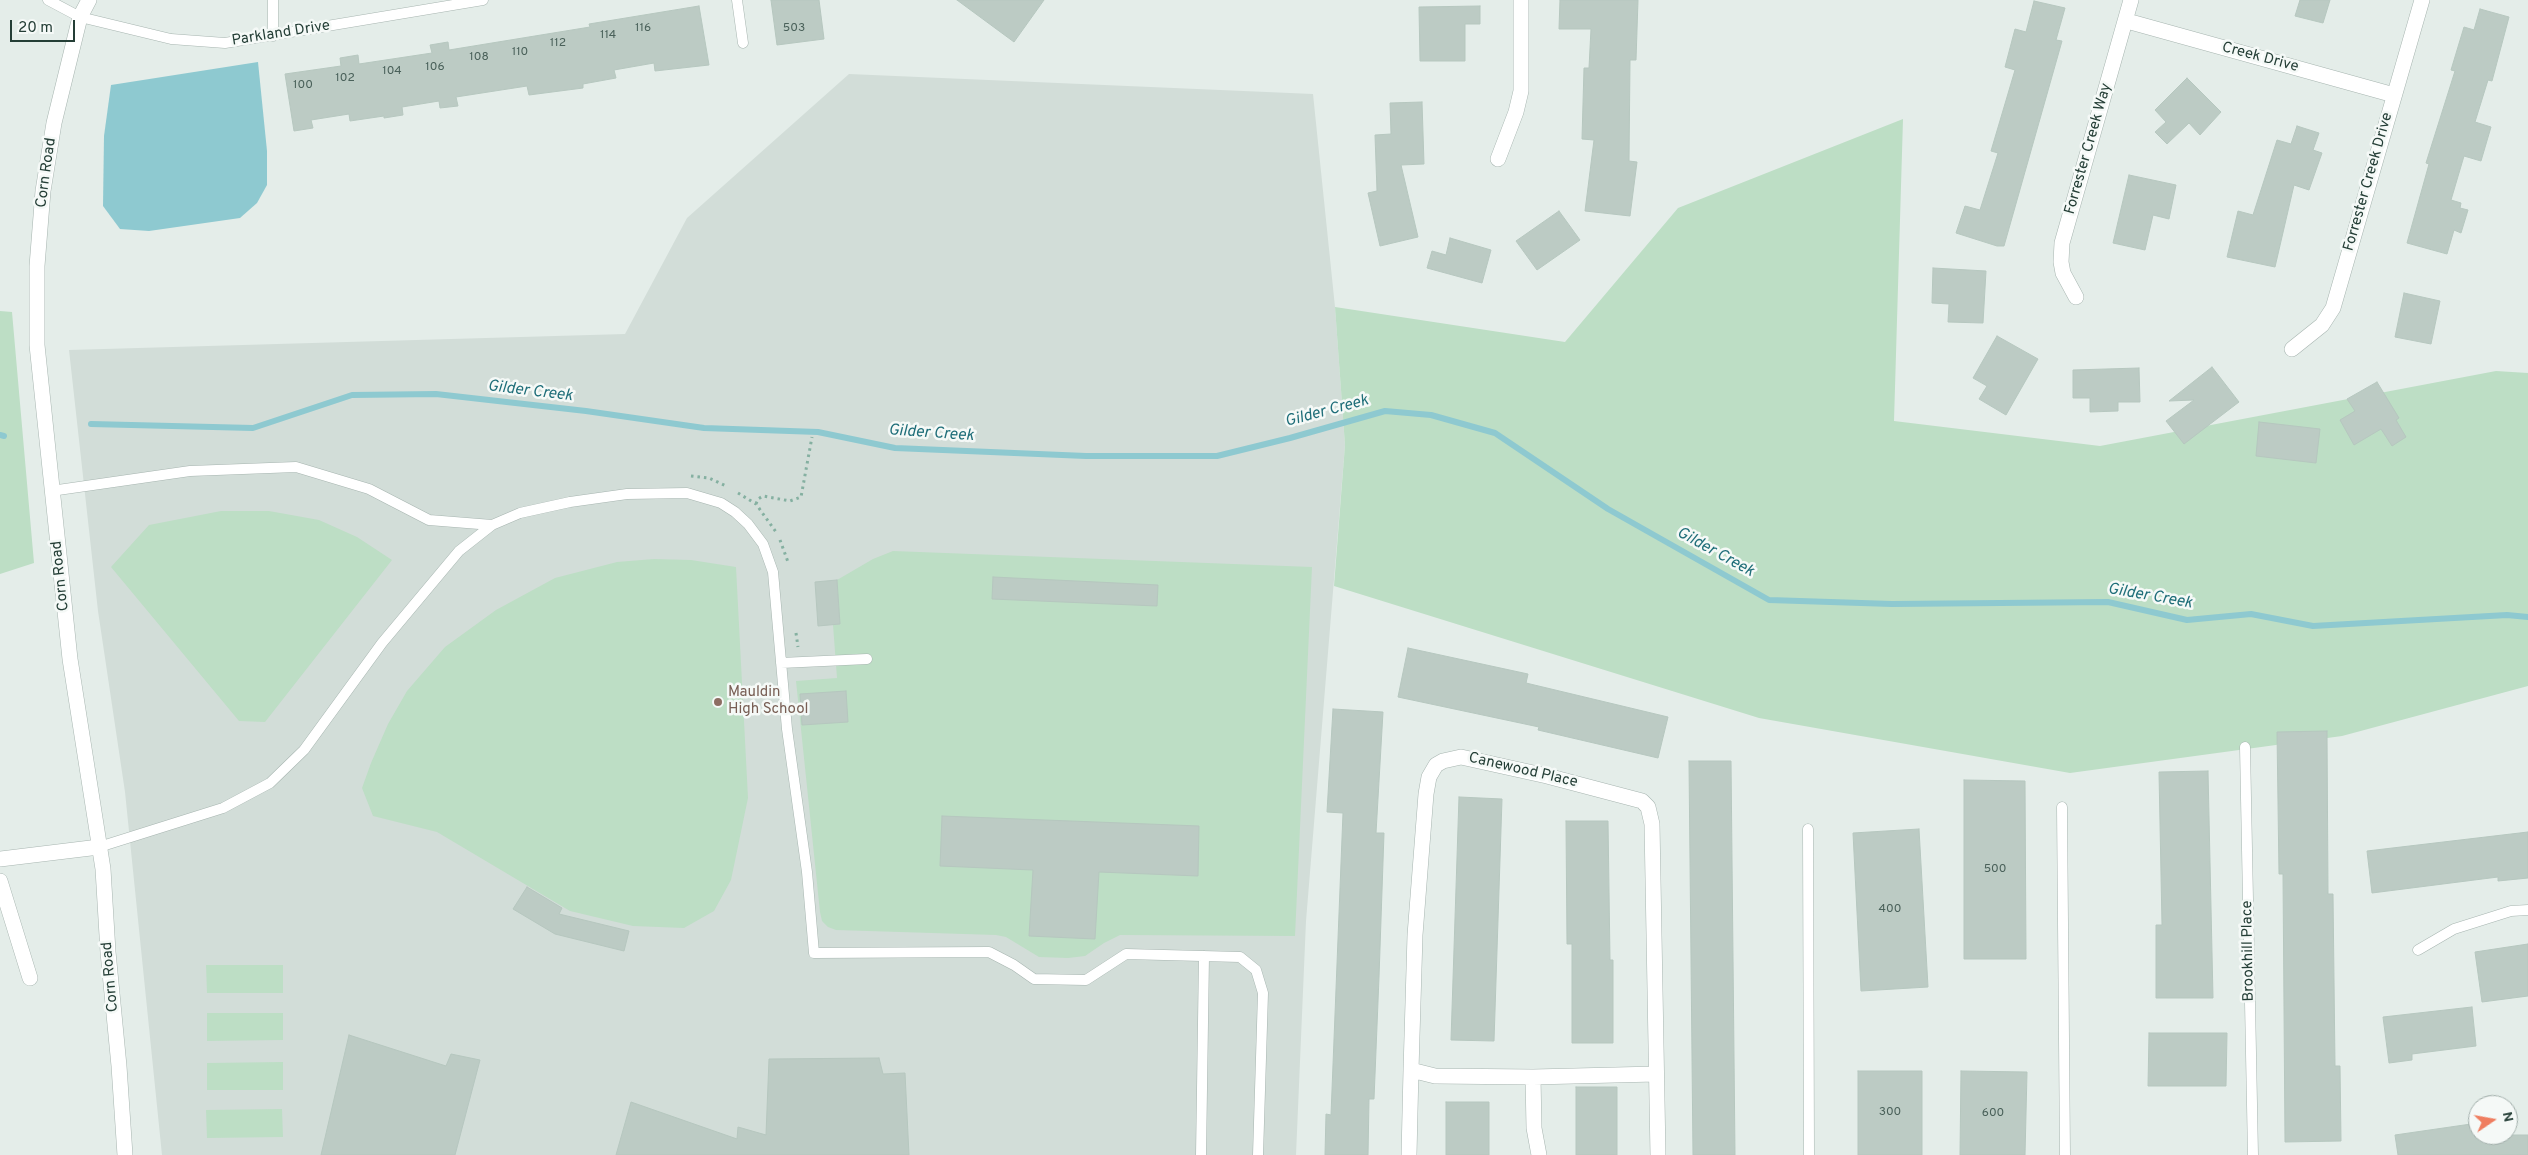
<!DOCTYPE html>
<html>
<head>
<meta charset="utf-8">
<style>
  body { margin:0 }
  #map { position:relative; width:2528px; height:1155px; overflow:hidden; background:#e4ede9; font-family:Overpass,sans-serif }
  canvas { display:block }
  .north { position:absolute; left:2468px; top:1095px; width:50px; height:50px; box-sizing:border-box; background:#f5f9f7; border:1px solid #a1aeaa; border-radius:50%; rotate:78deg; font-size:14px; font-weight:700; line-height:20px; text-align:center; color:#243e36 }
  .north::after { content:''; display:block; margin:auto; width:18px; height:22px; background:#ef7e60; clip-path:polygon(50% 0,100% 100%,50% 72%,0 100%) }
  .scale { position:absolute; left:10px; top:20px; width:65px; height:22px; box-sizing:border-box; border:2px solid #243e36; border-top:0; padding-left:6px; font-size:15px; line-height:18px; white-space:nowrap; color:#243e36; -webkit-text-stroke:4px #f5f9f7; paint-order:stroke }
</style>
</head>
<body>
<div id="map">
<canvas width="2528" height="1155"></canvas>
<div class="north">N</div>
<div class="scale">20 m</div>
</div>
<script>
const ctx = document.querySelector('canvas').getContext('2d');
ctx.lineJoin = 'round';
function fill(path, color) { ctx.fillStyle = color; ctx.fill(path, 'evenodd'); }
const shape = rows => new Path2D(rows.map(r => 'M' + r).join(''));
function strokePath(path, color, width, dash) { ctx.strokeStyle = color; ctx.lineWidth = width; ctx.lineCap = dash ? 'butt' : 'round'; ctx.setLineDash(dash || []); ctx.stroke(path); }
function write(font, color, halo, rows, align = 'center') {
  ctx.font = font + ' Overpass,sans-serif'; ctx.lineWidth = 5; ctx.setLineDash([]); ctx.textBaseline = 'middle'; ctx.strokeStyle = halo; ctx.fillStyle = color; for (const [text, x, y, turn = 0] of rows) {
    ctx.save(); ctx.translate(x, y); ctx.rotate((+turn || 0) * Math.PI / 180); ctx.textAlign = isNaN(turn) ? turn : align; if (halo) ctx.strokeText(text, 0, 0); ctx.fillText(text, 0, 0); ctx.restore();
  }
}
const built = shape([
  [849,74,1313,94,1335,307,1345,445,1306,921,1296,1155,162,1155,125,792,98,611,69,350,625,334,687,218]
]);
const green = shape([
  [1903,119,1894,421,2100,446,2496,371,2528,373,2528,686,2342,736,2070,773,1759,718,1334,586,1345,445,1335,307,1565,342,1678,208],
  [0,311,12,312,34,563,0,574],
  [221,511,269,511,319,520,357,537,392,560,265,722,239,721,111,567,149,525],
  [893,551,1312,567,1295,936,1120,935,1104,943,1085,956,1068,958,1039,957,1006,937,996,935,836,930,828,927,822,921,820,912,796,681,837,678,833,625,840,624,837,580,873,559],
  [654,559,691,560,736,567,748,798,731,880,714,911,684,928,633,926,570,911,437,832,373,816,362,788,371,763,388,724,407,691,445,647,496,610,555,578,617,562],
  [206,965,283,965,283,993,207,993],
  [207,1013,283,1013,283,1040,207,1041],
  [283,1062,283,1090,207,1090,207,1063],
  [282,1109,283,1137,207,1138,206,1110]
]);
const water = shape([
  [258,62,267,151,267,185,257,203,240,218,149,231,120,229,103,206,104,136,111,85]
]);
const stream = shape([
  [91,424,253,428,352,395,436,394,586,411,704,428,818,432,895,448,1086,456,1217,456,1290,438,1385,411,1431,415,1495,433,1608,509,1769,600,1892,604,2108,602,2187,620,2251,614,2313,626,2507,615,2528,617],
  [0,435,4,436]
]);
const building = shape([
  [771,0,819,0,824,39,777,45,771,0],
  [957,0,1044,0,1014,42,957,0],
  [1560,0,1638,0,1636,60,1630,60,1629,161,1637,162,1630,216,1585,211,1594,140,1582,139,1584,68,1589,68,1591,29,1559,29,1560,0],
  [2300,0,2330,0,2323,23,2295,16,2300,0],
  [2034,1,2065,8,2056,40,2062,41,2004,246,1997,246,1956,233,1965,206,1980,210,1998,153,1991,151,2015,70,2005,67,2015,29,2026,32,2034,1],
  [699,6,709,65,655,71,654,63,614,70,616,78,583,84,583,88,529,95,527,86,456,97,458,106,440,108,439,101,402,107,403,115,384,118,384,116,350,121,349,114,311,120,313,128,294,131,285,74,341,66,340,58,358,55,359,64,432,53,430,45,448,42,449,50,590,27,589,24,699,6],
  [1480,6,1480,24,1465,24,1465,61,1420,61,1419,7,1480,6],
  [2480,9,2509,17,2492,81,2488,80,2475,122,2491,127,2481,161,2464,156,2451,200,2461,203,2460,208,2468,210,2461,233,2454,230,2447,254,2407,243,2429,164,2426,163,2455,71,2451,70,2464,27,2474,30,2480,9],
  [2187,78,2221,112,2200,135,2189,123,2167,144,2155,132,2166,122,2155,110,2187,78],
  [1422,102,1424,164,1401,165,1418,237,1380,246,1368,193,1377,191,1375,135,1391,134,1390,103,1422,102],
  [2297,126,2319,133,2313,150,2322,153,2309,190,2294,185,2275,267,2227,257,2238,211,2253,215,2277,140,2291,144,2297,126],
  [2129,175,2176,185,2169,219,2153,215,2145,250,2113,243,2129,175],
  [1559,211,1580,240,1537,270,1516,241,1559,211],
  [1450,238,1491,250,1482,283,1427,268,1432,251,1446,255,1450,238],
  [1933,268,1986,271,1983,323,1948,322,1949,304,1932,303,1933,268],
  [2404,293,2440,301,2431,344,2395,337,2404,293],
  [1997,336,2038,359,2006,415,1979,399,1987,386,1973,378,1997,336],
  [2212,367,2239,402,2184,444,2166,421,2194,400,2169,401,2212,367],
  [2139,368,2140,402,2118,402,2118,411,2090,412,2090,398,2073,398,2073,370,2139,368],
  [2377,382,2399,418,2396,420,2406,437,2392,446,2381,429,2354,445,2340,420,2355,411,2347,399,2377,382],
  [2259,422,2320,429,2316,463,2256,456,2259,422],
  [993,577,1158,585,1157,606,992,599,993,577],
  [837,580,840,624,818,626,815,582,837,580],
  [1408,648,1528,674,1526,683,1668,717,1658,758,1538,730,1539,727,1398,697,1408,648],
  [846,691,848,722,802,725,800,694,846,691],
  [1333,709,1383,712,1376,833,1384,833,1379,977,1374,1099,1369,1099,1368,1155,1325,1155,1326,1114,1331,1115,1343,813,1327,812,1333,709],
  [2327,731,2328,894,2333,894,2335,1066,2340,1066,2341,1141,2285,1142,2283,874,2279,874,2277,732,2327,731],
  [1689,761,1731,761,1735,1155,1693,1155,1689,761],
  [2208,771,2213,998,2156,998,2156,925,2162,925,2159,772,2208,771],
  [1964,780,2025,781,2026,959,1964,959,1964,780],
  [1459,797,1502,799,1494,1041,1451,1040,1459,797],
  [942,816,1199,826,1198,876,1099,872,1095,939,1029,936,1033,870,940,866,942,816],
  [1566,821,1608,821,1610,960,1613,960,1613,1043,1572,1043,1572,944,1567,944,1566,821],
  [1919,829,1928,987,1861,991,1853,833,1919,829],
  [2528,832,2528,878,2498,881,2498,877,2372,893,2367,851,2528,832],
  [527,887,562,908,559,914,629,931,624,951,555,934,513,909,527,887],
  [2528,944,2528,996,2482,1002,2475,952,2528,944],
  [2472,1007,2476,1046,2412,1054,2412,1060,2389,1063,2383,1017,2472,1007],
  [2149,1033,2227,1033,2226,1086,2148,1086,2149,1033],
  [349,1035,446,1066,451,1054,480,1060,455,1155,321,1155,349,1035],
  [879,1058,883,1074,905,1073,909,1155,616,1155,631,1102,737,1139,738,1127,766,1135,769,1059,879,1058],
  [1858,1071,1922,1071,1922,1155,1858,1155,1858,1071],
  [1961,1071,2027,1072,2025,1155,1960,1155,1961,1071],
  [1576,1087,1617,1087,1617,1155,1576,1155,1576,1087],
  [1446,1102,1489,1102,1489,1155,1446,1155,1446,1102],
  [2478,1123,2478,1135,2528,1135,2528,1155,2398,1155,2395,1135,2478,1123]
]);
const path = shape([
  [691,476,709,478,726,486],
  [738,493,756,504,776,532],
  [756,504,758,499,763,496,790,501,801,497,812,437],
  [780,540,788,562],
  [796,633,798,647]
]);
const service = shape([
  [48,0,80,17,171,39,225,43,483,0],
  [737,0,743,43],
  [273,36,273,0],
  [51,491,190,471,296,467,369,489,429,520,492,525],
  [781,663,867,659],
  [2245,747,2253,1155],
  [2062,807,2065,1155],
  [1808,829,1809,1155],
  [99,847,223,808,270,783,304,750,382,643,459,551,492,525,520,513,570,502,627,494,687,493,721,503,735,512,748,524,763,544,773,572,787,729,807,872,814,953,989,952,1014,965,1034,979,1086,980,1126,954,1240,957,1256,970,1263,993,1258,1155],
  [2418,950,2454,929,2511,911,2528,910],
  [1201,1155,1204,956]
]);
const minor = shape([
  [2127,21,2394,95],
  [1498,159,1516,112,1521,91,1521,0],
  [2076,297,2063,273,2061,262,2062,243,2131,0],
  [2292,349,2322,325,2333,308,2422,0],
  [0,859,99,847],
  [0,881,30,978],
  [1656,1074,1533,1077,1435,1076,1411,1070,1415,935,1426,794,1429,777,1436,765,1443,761,1461,757,1547,776,1642,801,1648,807,1652,824,1658,1155],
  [1533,1077,1534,1128,1539,1155],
  [1409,1155,1411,1070]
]);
const tertiary = shape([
  [89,0,80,17,54,123,43,191,37,266,37,345,70,659,103,869,108,952,119,1066,125,1155]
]);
const markers = [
  [718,702,5,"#8d6e63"]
];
const numberNames = [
  ["116",643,29],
  ["503",794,29],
  ["114",608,36],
  ["112",558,44],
  ["110",520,53],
  ["108",479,58],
  ["106",435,68],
  ["104",392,72],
  ["102",345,79],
  ["100",303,86],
  ["500",1995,870],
  ["400",1890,910],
  ["300",1890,1113],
  ["600",1993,1114]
];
const streetNames = [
  ["Parkland Drive",281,34,-9],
  ["Creek Drive",2260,58,15],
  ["Forrester Creek Way",2089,149,-74],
  ["Corn Road",47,173,-82],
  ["Forrester Creek Drive",2369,182,-74],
  ["Corn Road",61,576,-96],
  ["Canewood Place",1523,771,13],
  ["Brookhill Place",2249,951,-91],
  ["Corn Road",111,977,-95]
];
const educationNames = [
  ["Mauldin",728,693],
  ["High School",728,710]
];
const waterNames = [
  ["Gilder Creek",530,392,7],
  ["Gilder Creek",1327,412,-15],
  ["Gilder Creek",931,434,4],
  ["Gilder Creek",1715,553,29],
  ["Gilder Creek",2150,597,10]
];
fill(built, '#d2ddd8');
fill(green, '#bddec5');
fill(water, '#8ec9d0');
strokePath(stream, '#8ec9d0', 6);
fill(building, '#bccbc4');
strokePath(building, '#b6c7bf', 1);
strokePath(service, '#a7b5b0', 11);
strokePath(minor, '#a7b5b0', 16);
strokePath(tertiary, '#a7b5b0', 16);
strokePath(path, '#85b0a1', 3, [2.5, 4]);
strokePath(service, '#fff', 10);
strokePath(minor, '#fff', 15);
strokePath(tertiary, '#fff', 15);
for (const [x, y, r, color] of markers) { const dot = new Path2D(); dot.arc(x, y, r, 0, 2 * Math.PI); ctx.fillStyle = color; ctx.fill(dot); strokePath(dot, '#f5f9f7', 2); }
write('12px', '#4a615a', null, numberNames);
write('15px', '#243e36', '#f5f9f7', streetNames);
write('15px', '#785e54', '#f5f9f7', educationNames, 'left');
write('italic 16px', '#1f6e79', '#f5f9f7', waterNames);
</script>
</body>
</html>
